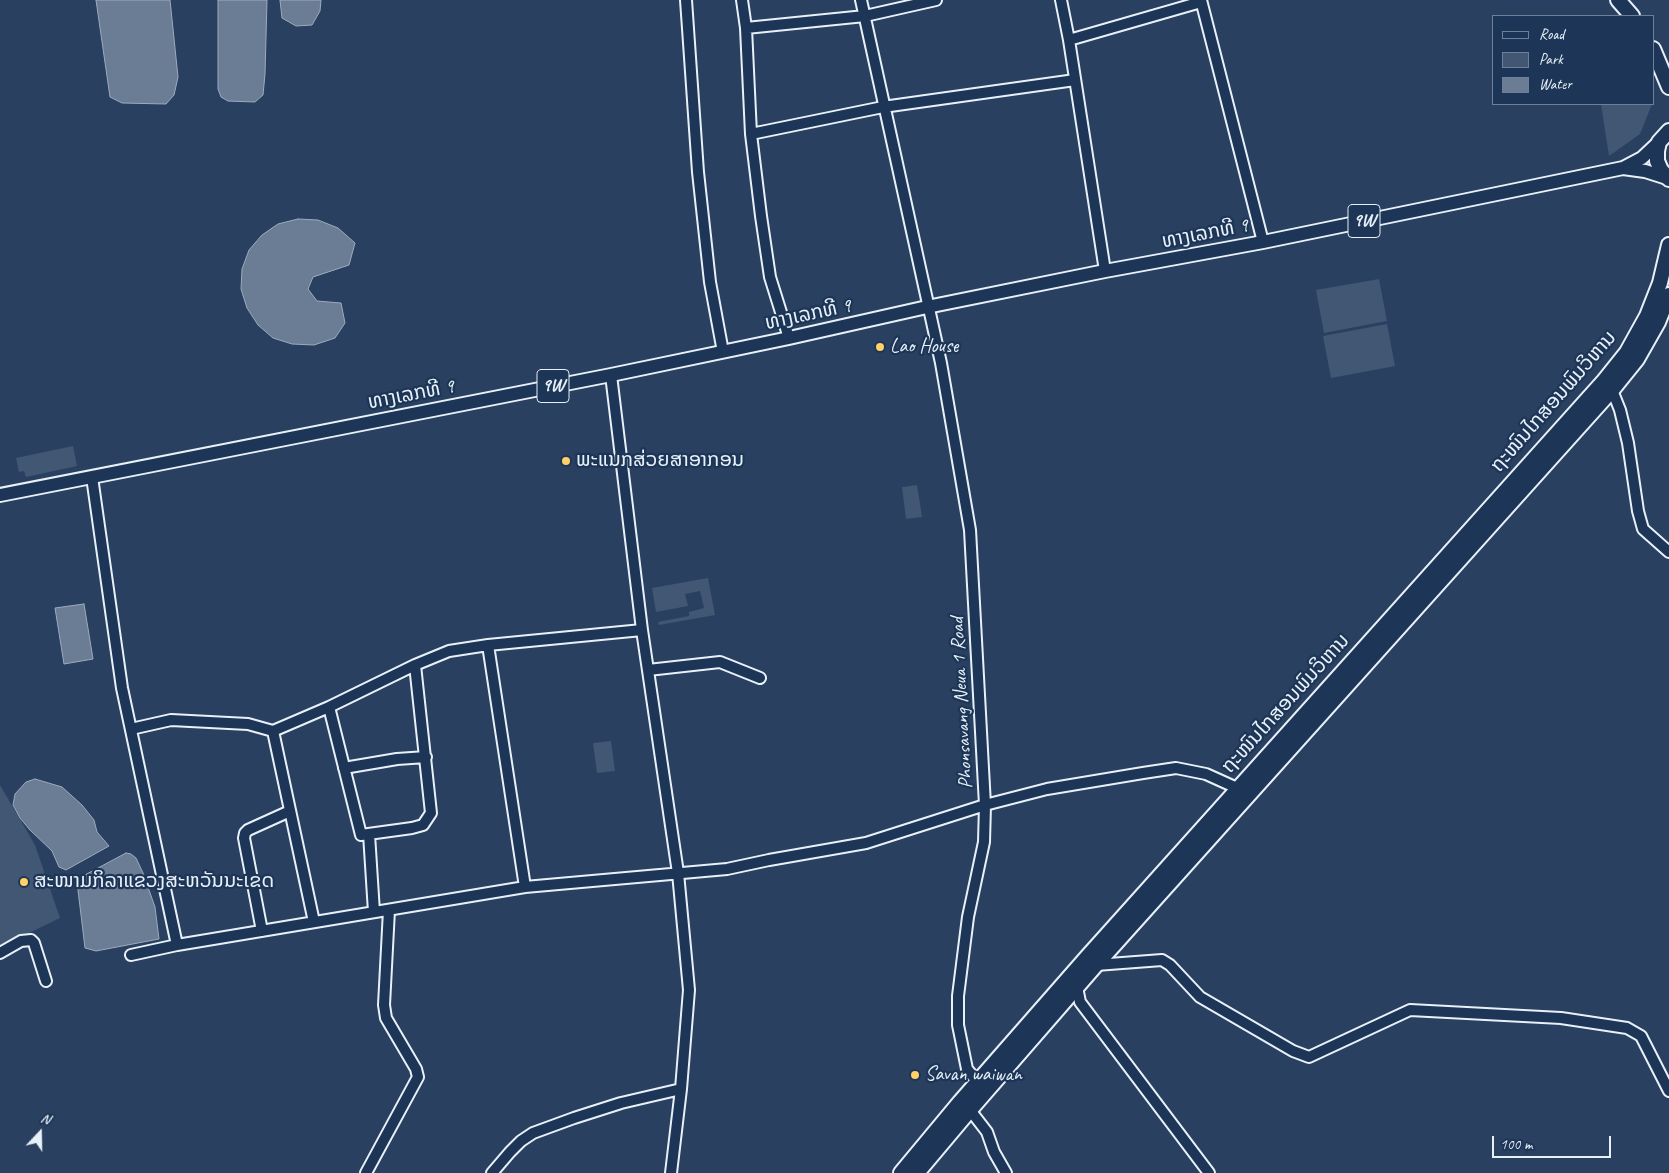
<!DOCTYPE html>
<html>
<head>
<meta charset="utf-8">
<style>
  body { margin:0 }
  #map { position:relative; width:1669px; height:1173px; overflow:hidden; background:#294061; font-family:Caveat,sans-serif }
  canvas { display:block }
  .legend { position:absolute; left:1492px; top:15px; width:162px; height:90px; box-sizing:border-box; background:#1d3557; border:1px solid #6e8097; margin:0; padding:6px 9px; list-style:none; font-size:15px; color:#e8f1f8 }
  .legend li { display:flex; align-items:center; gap:10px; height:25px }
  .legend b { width:25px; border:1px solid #6e8097 }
  .north { position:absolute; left:15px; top:1108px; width:50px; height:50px; -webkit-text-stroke:4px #1d3557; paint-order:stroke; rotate:21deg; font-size:14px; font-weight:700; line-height:20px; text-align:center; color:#e8f1f8 }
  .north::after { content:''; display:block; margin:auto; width:18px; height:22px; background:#e8f1f8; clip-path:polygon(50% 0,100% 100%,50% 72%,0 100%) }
  .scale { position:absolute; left:1492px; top:1136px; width:119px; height:22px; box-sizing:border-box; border:2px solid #e8f1f8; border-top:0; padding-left:6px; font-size:15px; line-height:18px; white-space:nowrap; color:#e8f1f8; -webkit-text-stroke:4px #1d3557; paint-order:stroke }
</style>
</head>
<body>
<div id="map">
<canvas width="1669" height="1173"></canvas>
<ul class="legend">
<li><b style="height:6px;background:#1d3557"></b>Road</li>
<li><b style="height:14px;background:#415774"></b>Park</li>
<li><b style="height:14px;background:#6b7c95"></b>Water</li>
</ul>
<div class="north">N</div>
<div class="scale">100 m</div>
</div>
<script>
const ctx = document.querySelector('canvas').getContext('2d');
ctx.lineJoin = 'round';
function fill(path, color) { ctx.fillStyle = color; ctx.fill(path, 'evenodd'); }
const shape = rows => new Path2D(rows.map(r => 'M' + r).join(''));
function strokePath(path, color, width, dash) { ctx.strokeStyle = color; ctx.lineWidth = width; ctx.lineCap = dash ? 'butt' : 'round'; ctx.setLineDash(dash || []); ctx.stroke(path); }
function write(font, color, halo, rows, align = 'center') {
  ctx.font = font + ' Caveat,"Noto Sans Lao",sans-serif'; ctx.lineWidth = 4.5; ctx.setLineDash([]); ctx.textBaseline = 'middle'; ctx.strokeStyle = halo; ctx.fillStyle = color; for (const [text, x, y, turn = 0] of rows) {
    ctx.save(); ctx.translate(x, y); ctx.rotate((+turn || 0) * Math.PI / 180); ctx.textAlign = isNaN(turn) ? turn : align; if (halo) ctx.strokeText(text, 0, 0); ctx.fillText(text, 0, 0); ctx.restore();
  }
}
const green = shape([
  [1601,104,1652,104,1640,134,1609,156],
  [1379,279,1387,321,1324,333,1316,290],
  [1387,324,1395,366,1331,378,1323,336],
  [73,446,77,466,26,477,24,471,19,472,16,458],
  [917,485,922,517,906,519,902,487],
  [708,578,715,615,659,625,658,622,689,616,689,612,704,608,700,591,685,594,688,606,656,612,652,588],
  [611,741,615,771,597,773,593,743],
  [0,785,35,845,60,918,0,947]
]);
const water = shape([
  [96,0,170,0,178,77,174,95,166,104,122,103,110,97,96,0],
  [218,0,267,0,265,74,263,95,255,102,228,101,221,97,218,89,218,0],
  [280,0,321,0,320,11,312,25,296,26,282,18,280,0],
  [298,219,318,220,338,228,355,243,349,265,313,277,308,289,317,301,341,303,345,323,335,338,314,345,292,344,273,338,258,325,247,308,241,289,242,269,249,250,262,235,278,224,298,219],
  [84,604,93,659,64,664,55,608,84,604],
  [35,779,62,787,82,805,94,820,97,832,109,846,66,870,59,867,52,851,30,830,20,818,13,805,15,794,26,782,35,779],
  [126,853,131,854,136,858,143,873,155,907,159,939,96,951,85,948,77,882,83,876,126,853]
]);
const minor = shape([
  [686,0,698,172,710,282,723,352],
  [742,0,746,28,751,134,761,216,770,277,789,338],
  [861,0,941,363,970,530,985,805,984,842,968,917,958,996,958,1025,967,1069,981,1086],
  [1061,0,1069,40,1105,271],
  [1201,0,1263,242],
  [746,28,865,16,936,0],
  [1069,40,1201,2],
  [751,134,883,107,1075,80],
  [611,375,642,630,678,873,689,990,681,1089,671,1173],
  [1607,386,1612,390,1620,410,1628,443,1638,511,1643,529,1669,552],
  [92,477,122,688,177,945],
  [488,645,525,887],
  [648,670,720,662,760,678],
  [329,707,361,835,412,828,423,825,431,813,415,665],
  [131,729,171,720,248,724,273,731,329,707,415,665,449,651,488,645,642,630],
  [273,731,314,922],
  [344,768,397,759,426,757],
  [369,834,374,912],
  [262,931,244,838,245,833,248,830,290,811],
  [0,953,21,941,31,940,34,943,46,981],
  [131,955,177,945,525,887,727,869,769,860,866,843,985,805,1047,789,1143,773,1176,768,1206,774,1237,788],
  [1096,965,1162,960,1170,965,1200,997,1293,1051,1309,1057,1410,1010,1561,1018,1627,1028,1641,1036,1669,1091],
  [1077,987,1080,1002,1209,1173],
  [970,1110,987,1132,994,1152,1006,1173],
  [366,1173,418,1077,416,1069,386,1018,384,1005,389,910],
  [492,1173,510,1152,521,1141,533,1133,574,1118,621,1103,681,1089]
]);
const major = shape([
  [1623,168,1645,171,1667,178],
  [0,495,611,375,789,338,927,307,1105,271,1263,242,1623,168,1642,158,1659,142]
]);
const highway = shape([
  [1618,0,1632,16],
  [1653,49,1669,87],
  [1669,131,1659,142,1657,151,1657,161,1661,170,1669,179],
  [901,1173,960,1102,1087,957,1603,382,1627,352,1647,316,1660,283,1669,245],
  [917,1173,970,1110,1096,965,1612,390,1637,359,1658,322,1669,295]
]);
const markers = [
  [880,347,5,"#ffd166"],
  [566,461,5,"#ffd166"],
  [24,882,5,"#ffd166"],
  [915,1075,5,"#ffd166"]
];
const shields = [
  [1364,221,32],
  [553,386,32]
];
const shieldNames = [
  ["9W",1364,221],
  ["9W",553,386]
];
const streetNames = [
  ["ທາງເລກທີ 9",1205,234,-11],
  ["ທາງເລກທີ 9",808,315,-12],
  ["ທາງເລກທີ 9",411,395,-11],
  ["ຖະໜົນໄກສອນພົມວິຫານ",1554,402,-49],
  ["Phonsavang Neua 1 Road",962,703,-93],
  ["ຖະໜົນໄກສອນພົມວິຫານ",1286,704,-48]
];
const poiNames = [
  ["Lao House",890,347],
  ["ພະແນກສ່ວຍສາອາກອນ",576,461],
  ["ສະໜາມກິລາແຂວງສະຫວັນນະເຂດ",34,882],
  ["Savan waiwan",925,1075]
];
fill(green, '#415774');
fill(water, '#6b7c95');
strokePath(water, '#9dabbd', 1);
strokePath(minor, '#e8f1f8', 14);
strokePath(major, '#e8f1f8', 16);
strokePath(highway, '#e8f1f8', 18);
strokePath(minor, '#1d3557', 10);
strokePath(major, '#1d3557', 12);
strokePath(highway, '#1d3557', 14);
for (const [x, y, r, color] of markers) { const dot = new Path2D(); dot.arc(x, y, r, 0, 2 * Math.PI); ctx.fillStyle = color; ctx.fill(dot); strokePath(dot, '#1d3557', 2); }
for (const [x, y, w] of shields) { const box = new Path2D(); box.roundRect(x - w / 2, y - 16.5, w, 33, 4); ctx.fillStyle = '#1d3557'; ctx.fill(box); strokePath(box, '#e8f1f8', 1); }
write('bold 19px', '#e8f1f8', null, shieldNames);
write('20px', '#e8f1f8', '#1d3557', streetNames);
write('20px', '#e8f1f8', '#1d3557', poiNames, 'left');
</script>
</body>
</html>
